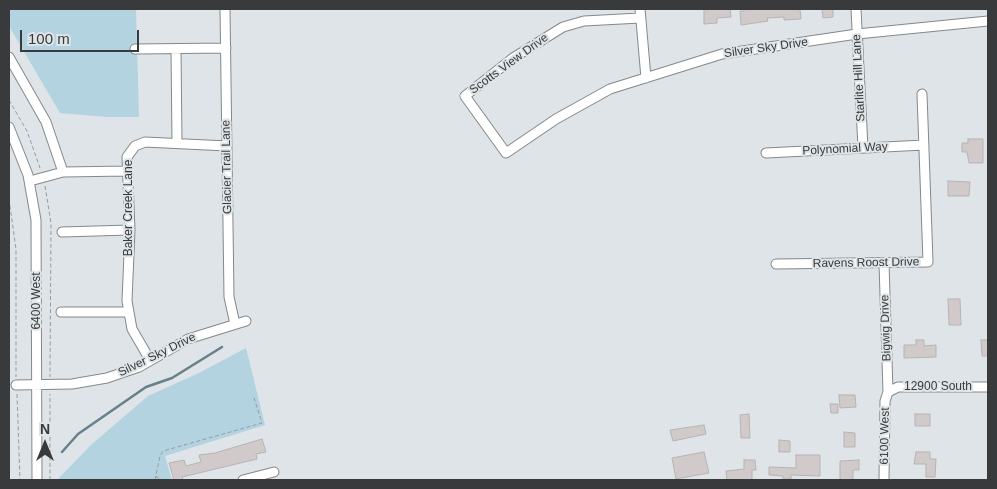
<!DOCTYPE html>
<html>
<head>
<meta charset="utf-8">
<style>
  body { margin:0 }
  #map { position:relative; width:997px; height:489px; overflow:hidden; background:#dee4e7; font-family:Helvetica,sans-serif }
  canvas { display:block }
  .frame { position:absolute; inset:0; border:10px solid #383a3b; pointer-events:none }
  .north { position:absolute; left:20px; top:419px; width:50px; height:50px; -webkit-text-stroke:4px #dee4e7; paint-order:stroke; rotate:0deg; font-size:14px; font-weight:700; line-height:20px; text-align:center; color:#383a3b }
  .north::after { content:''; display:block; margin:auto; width:18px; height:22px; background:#383a3b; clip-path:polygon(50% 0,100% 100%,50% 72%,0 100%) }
  .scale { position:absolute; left:20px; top:30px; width:119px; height:22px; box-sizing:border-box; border:2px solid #383a3b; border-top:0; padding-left:6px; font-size:15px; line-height:18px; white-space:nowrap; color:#383a3b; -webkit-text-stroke:4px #dee4e7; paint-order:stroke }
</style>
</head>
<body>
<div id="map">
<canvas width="997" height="489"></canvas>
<div class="frame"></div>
<div class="north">N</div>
<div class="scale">100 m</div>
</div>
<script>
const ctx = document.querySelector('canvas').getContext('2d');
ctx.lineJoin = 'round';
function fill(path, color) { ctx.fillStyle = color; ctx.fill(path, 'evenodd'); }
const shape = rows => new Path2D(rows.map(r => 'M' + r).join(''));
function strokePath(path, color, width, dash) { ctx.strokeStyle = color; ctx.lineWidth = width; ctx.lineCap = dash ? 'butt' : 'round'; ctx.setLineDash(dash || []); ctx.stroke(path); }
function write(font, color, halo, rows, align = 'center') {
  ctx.font = font + ' Helvetica,sans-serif'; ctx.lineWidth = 4; ctx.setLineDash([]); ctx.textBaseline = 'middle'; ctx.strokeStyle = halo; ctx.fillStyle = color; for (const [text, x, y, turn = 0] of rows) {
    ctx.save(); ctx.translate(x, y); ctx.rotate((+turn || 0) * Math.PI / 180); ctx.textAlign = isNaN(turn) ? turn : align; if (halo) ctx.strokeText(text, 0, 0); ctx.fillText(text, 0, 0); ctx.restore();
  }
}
const green = shape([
  [9,9,136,9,139,117,106,117,60,113,9,26],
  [246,348,265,425,165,456,172,480,57,480,92,444,148,396,199,373]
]);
const stream = shape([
  [62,452,78,434,146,387,172,378,222,347]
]);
const building = shape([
  [704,9,730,9,731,17,717,18,717,23,704,24,704,9],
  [744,9,800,9,801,19,784,20,784,17,767,18,768,21,741,25,740,11,744,11,744,9],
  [822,9,833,9,833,17,823,18,822,9],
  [968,139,983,139,983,163,969,163,967,152,962,152,962,143,968,143,968,139],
  [948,181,970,182,969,196,948,196,948,181],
  [948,299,960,299,961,325,949,325,948,299],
  [916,340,924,340,924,346,936,345,936,357,904,358,904,345,916,345,916,340],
  [981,340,988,340,988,356,982,356,981,340],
  [839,395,855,395,856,407,840,408,839,395],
  [830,404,838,404,838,413,831,413,830,404],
  [749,414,750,438,741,438,740,415,749,414],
  [915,414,930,414,930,426,915,426,915,414],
  [704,425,706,434,673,441,670,430,704,425],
  [844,432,855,433,855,447,844,447,844,432],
  [262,439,266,452,256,454,257,459,182,477,183,480,174,480,169,463,184,460,186,466,201,462,199,455,215,453,262,439],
  [779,440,790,441,790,452,779,452,779,440],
  [704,452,709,473,676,479,672,458,704,452],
  [916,452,930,452,930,459,936,459,935,477,926,477,926,464,914,464,916,452],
  [796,455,820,455,820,476,791,475,791,479,783,479,783,476,769,475,769,467,796,468,796,455],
  [744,460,755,460,756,470,752,470,752,480,727,480,726,471,744,469,744,460],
  [859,460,859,470,853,470,853,480,840,480,840,461,859,460]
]);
const path = shape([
  [9,100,27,131,40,168],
  [45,186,51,223,50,377],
  [9,199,16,249,16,377],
  [17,394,20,480],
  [156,476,160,480],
  [50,480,50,394],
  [155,480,160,456,163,451,262,423,254,398]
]);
const minor = shape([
  [225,9,229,297,235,324],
  [640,9,646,78],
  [856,9,863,148],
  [640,18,584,21,563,27,513,58,465,96,506,153,556,119,610,89,722,54,857,34,988,21],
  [135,49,226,48],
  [176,49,177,143],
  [9,57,46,122,63,172,30,181],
  [9,127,28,175,36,220,37,480],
  [766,153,924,145],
  [63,172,127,171],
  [62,232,130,230],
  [884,263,888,392,885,401,884,480],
  [776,264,928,262,922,94],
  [61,312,129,312],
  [150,360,132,329,127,301,130,230,127,157,135,146,145,142,227,146],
  [16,385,72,384,107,378,139,367,188,339,246,321],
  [888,392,898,387,988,387],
  [243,480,274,472]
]);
const streetNames = [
  ["Silver Sky Drive",766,48,-8],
  ["Scotts View Drive",509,64,-36],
  ["Starlite Hill Lane",859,78,-93],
  ["Polynomial Way",845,149,-3],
  ["Glacier Trail Lane",227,167,-91],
  ["Baker Creek Lane",129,208,-90],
  ["Ravens Roost Drive",866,263,-1],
  ["6400 West",37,301,-90],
  ["Bigwig Drive",886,328,-92],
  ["Silver Sky Drive",157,355,-26],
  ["12900 South",938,387],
  ["6100 West",885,436,-89]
];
fill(green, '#b4d3e0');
strokePath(stream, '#67808a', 2.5);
fill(building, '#d1cacb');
strokePath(building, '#b9b2b3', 1);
strokePath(minor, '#83898b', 11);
strokePath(path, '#979b9e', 1, [4, 2.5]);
strokePath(minor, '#fff', 9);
write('12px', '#383a3b', '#dee4e7', streetNames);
</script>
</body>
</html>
